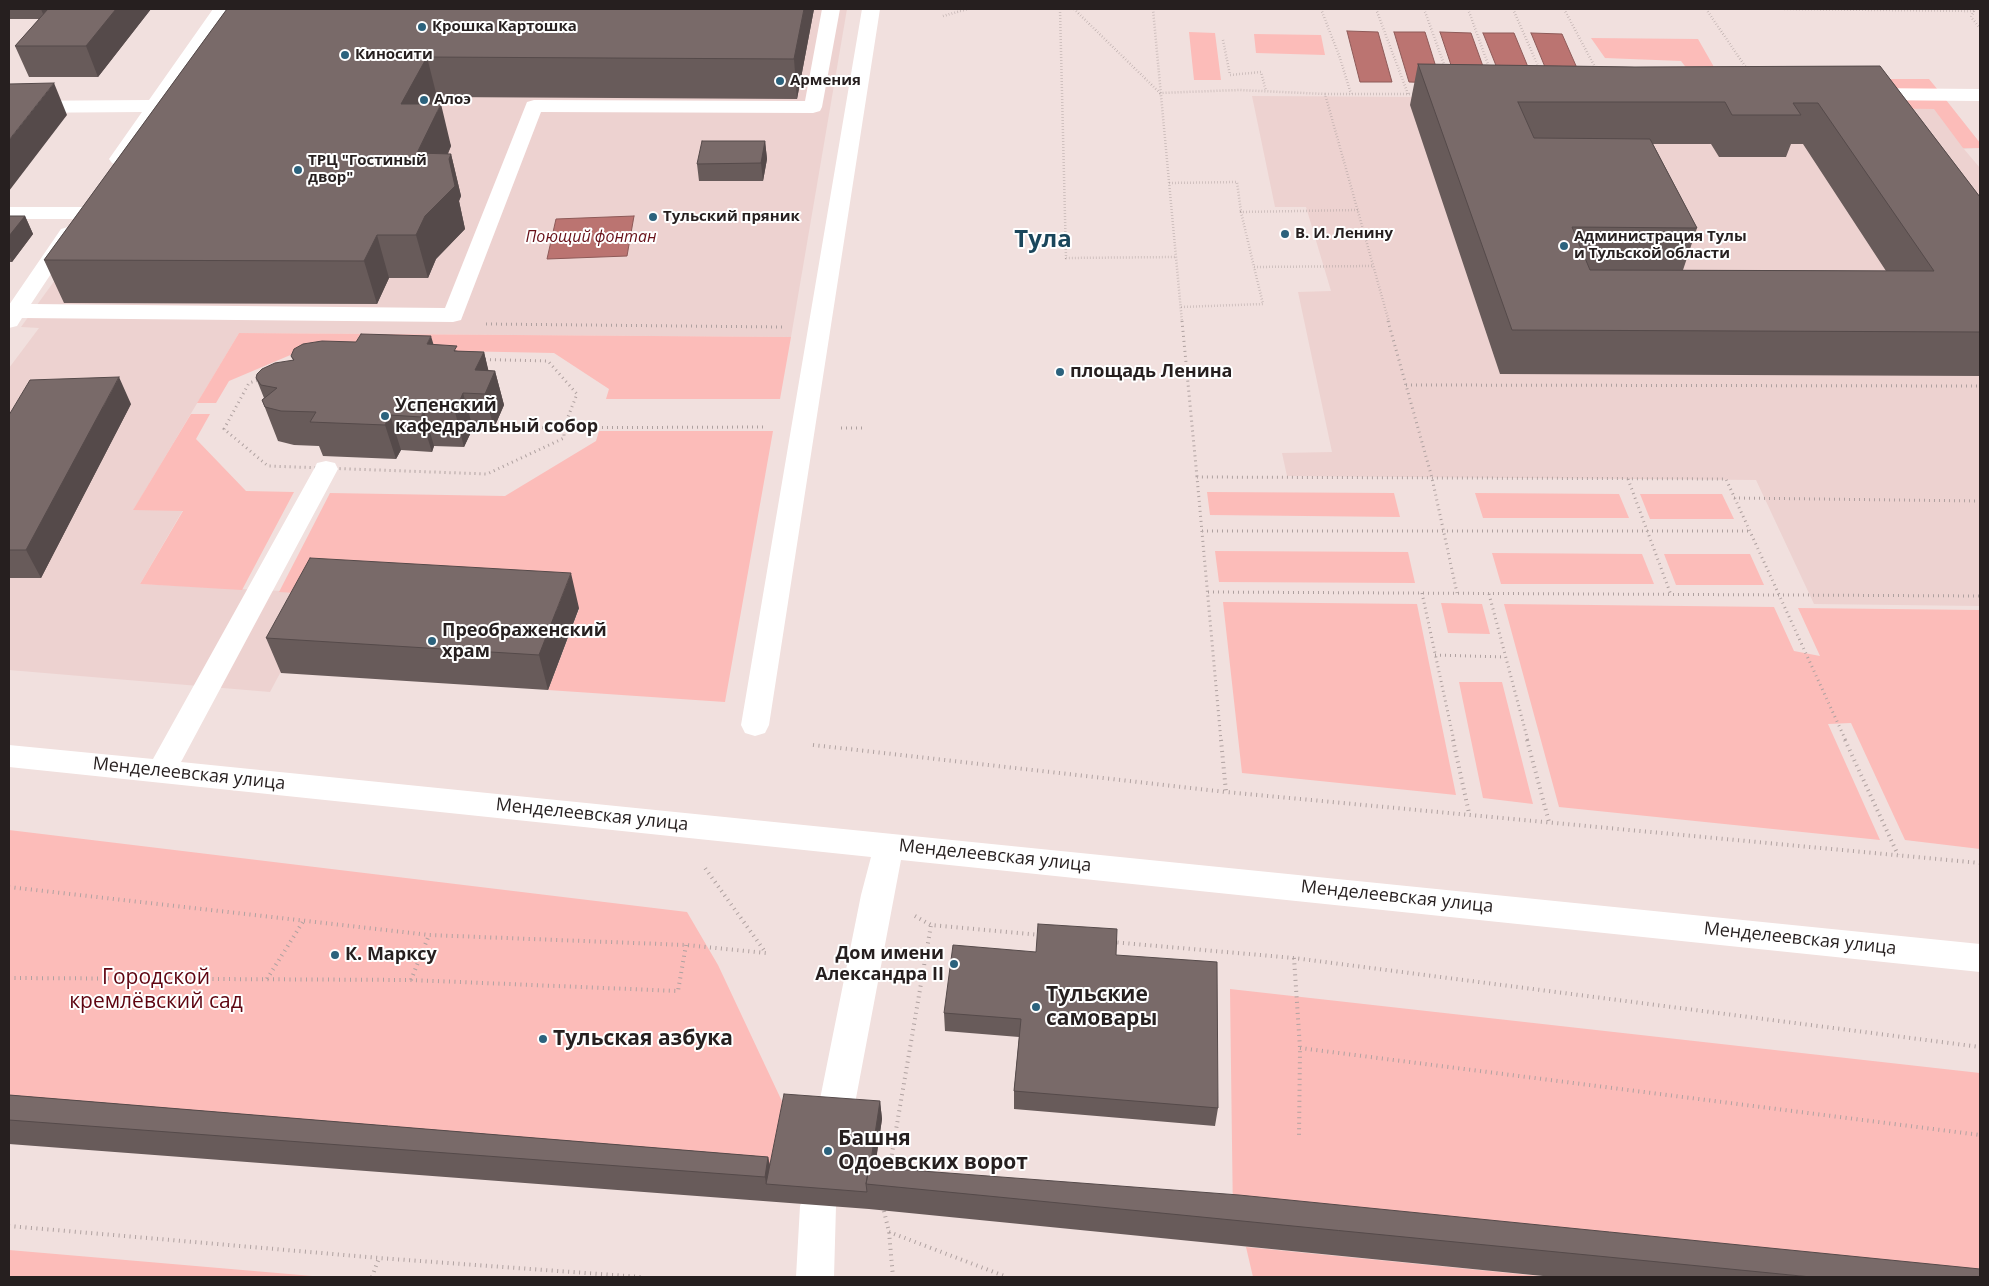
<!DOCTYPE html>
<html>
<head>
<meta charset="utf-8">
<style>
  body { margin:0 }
  #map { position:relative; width:1989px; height:1286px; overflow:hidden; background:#f1e0de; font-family:"Open Sans",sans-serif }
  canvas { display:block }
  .frame { position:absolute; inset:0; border:10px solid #261f1f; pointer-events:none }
</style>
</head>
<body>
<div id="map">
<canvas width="1989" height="1286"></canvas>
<div class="frame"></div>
</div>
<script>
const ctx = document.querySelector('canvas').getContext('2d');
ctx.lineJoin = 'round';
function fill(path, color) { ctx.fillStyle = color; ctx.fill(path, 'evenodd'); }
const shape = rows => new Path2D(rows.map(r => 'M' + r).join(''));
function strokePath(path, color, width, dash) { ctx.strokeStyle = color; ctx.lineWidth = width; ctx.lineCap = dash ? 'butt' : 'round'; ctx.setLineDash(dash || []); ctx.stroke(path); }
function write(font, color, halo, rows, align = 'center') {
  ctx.font = font + ' "Open Sans",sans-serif'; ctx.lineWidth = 4; ctx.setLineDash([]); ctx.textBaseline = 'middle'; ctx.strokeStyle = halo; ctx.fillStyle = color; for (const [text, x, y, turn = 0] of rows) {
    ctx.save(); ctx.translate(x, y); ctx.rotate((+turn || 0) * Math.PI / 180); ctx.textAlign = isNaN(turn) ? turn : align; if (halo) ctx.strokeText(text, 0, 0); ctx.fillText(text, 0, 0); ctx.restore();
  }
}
const built = shape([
  [251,9,847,9,791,337,239,333,134,509,183,510,140,584,323,593,270,692,9,670,9,368,39,328,21,327],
  [1252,96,1946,100,1980,143,1980,148,1964,149,1980,168,1980,606,1814,604,1756,480,1287,476,1282,453,1332,452,1298,292,1331,291,1306,207,1275,207]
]);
const green = shape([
  [1189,32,1215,33,1221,80,1194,80],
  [1254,34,1321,35,1325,55,1256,53],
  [1591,38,1698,39,1718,74,1691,74,1681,61,1605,58],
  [1789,79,1929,79,1938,90,1795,87],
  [1858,99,1946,100,1980,143,1980,148,1963,148,1934,109,1864,108],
  [239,333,791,337,780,399,606,399,609,389,554,353,307,348,229,381,216,403,197,403],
  [191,414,210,414,196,439,246,491,294,492,242,590,140,584,183,511,133,510],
  [599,431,773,431,725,702,548,690,579,609,279,592,330,493,505,496,596,441],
  [1207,492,1394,493,1400,517,1210,515],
  [1475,493,1619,494,1629,518,1483,518],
  [1640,494,1722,494,1734,519,1650,519],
  [1215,551,1408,552,1415,583,1219,582],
  [1492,553,1642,554,1654,584,1501,584],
  [1664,554,1750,554,1764,585,1676,585],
  [1223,602,1417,604,1456,795,1242,773],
  [1441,603,1482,604,1490,634,1448,633],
  [1504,604,1774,607,1794,651,1820,656,1798,608,1980,610,1980,849,1905,840,1851,723,1828,724,1880,840,1559,807],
  [1459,682,1502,682,1533,804,1483,798],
  [9,830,687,912,718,965,787,1112,773,1183,9,1119],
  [1230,989,1980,1073,1980,1277,1800,1277,1233,1220],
  [1246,1247,1550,1277,1253,1277],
  [9,1250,324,1277,9,1277]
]);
const water = shape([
  [1347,31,1378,32,1392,82,1360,82,1347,31],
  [1394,32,1425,32,1441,83,1409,82,1394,32],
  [1440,32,1471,33,1489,83,1457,83,1440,32],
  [1483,33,1514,33,1535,84,1503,83,1483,33],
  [1531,33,1562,34,1584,84,1552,84,1531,33],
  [634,216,627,256,547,259,556,219,634,216]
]);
const pathFar2 = shape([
  [1060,9,1066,258,1176,257],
  [1074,9,1160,93,1239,90,1325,94],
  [1153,9,1182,322],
  [1321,9,1340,58,1351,94],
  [1376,9,1408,94],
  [1424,9,1445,67],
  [1468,9,1489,67],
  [1513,9,1539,68],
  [1564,9,1596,69],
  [1706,9,1747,69],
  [1784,9,1975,11],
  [1974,11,1971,17,1980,28],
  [943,16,968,9],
  [1223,40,1230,75,1261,72,1266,91],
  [1169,183,1237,182,1241,212],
  [1358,210,1241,212,1254,267,1373,266],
  [1181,307,1263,304,1254,267],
  [1389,322,1325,94,1416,94]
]);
const pathFar1 = shape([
  [1182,321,1197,477],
  [1388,321,1432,478,1457,593],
  [486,324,782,327],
  [335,356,548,361,577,394,564,427,564,438,487,474,268,466,224,429,249,383,335,356],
  [1406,385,1980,386],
  [502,428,765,427],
  [841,428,863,428],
  [1628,479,1671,595],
  [1734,498,1980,501],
  [1202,531,1749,531],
  [1208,592,1980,596],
  [1422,593,1454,741],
  [1489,594,1528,741],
  [1435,655,1505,657],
  [1221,741,1197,477,1726,479,1846,741]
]);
const path = shape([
  [1221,740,1226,792,1980,863],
  [1453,740,1469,813],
  [1527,740,1549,822],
  [1845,740,1898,855],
  [813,745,1226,792],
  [9,887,429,935,686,945,766,953,705,868],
  [915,916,931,925,1041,935],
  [1112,942,1294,958,1980,1047],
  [1294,958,1300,1048,1299,1137],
  [9,978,411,980,678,991,686,945],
  [267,979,304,920],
  [411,980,429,935],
  [1300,1048,1980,1135],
  [889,1171,931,925],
  [884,1211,889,1232,893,1277],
  [9,1226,379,1258,641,1277],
  [889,1232,1007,1277],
  [372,1277,379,1258]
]);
const minor = shape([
  [213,9,230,9,126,163,119,165,112,163,109,159,142,112,9,113,9,101,149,100,213,9],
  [822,9,840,9,822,107,820,111,813,113,541,112,461,320,453,322,22,318,17,326,9,328,9,305,61,229,68,227,75,229,78,233,31,304,445,308,527,102,534,100,805,101,822,9],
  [862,9,880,9,769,725,765,733,755,736,745,733,741,725,862,9],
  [1864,88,1980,89,1980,101,1864,100,1857,98,1855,94,1857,90,1864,88],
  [9,207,82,207,89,209,92,213,89,217,82,219,9,219,9,207],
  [326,461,335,463,338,469,181,762,1980,944,1980,972,901,860,853,1114,847,1125,835,1130,823,1125,817,1114,861,895,871,857,9,767,9,745,153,759,314,469,317,463,326,461],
  [818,1189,831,1194,836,1206,834,1277,796,1277,800,1206,805,1194,818,1189]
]);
const wall = shape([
  [9,9,151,9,98,77,29,77,15,46,39,19,9,19],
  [227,9,814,9,797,99,437,97,434,104,451,146,448,154,451,154,461,196,459,201,465,229,436,259,428,278,389,278,377,304,64,303,44,260],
  [1418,64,1635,67,1880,66,1980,197,1980,376,1500,374,1410,105],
  [1653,144,1711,144,1719,157,1786,157,1791,144,1803,144,1886,271,1683,270,1697,228],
  [765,141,767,159,763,181,699,181,697,164],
  [9,216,25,216,33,234,12,262,9,262],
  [434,345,458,351,484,352,488,370,495,371,504,405,494,428,473,428,464,447,434,446,432,452,401,450,396,459,323,456,319,446,294,445,278,441,262,400,264,398,256,378,293,360,291,356],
  [131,404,41,578,9,578,9,415],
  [579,608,548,690,281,673,266,638],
  [1036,952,1116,955,1218,1108,1215,1126,1014,1109,1014,1091,1019,1037,945,1031,944,1013],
  [9,1095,768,1157,770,1165,880,1101,882,1119,875,1168,1811,1277,1553,1277,869,1209,9,1144]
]);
const shadedWall = shape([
  [41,9,49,9,45,19],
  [116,9,151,9,98,77,86,46],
  [804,9,814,9,797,99,794,59],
  [427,57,437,97,412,145,401,104],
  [54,83,67,115,9,191,9,140],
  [441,104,451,146,428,195,417,153],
  [765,141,767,159,763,181,761,163],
  [451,154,461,196,459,201,465,229,436,259,428,278,416,235],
  [25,216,33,234,12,262,9,255,9,236],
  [377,235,389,278,377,304,364,261],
  [431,336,441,370,427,344],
  [484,352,491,381,495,371,504,405,494,428,485,394,475,370],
  [119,377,131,404,41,578,26,550],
  [463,393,473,428,464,447,455,412],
  [424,411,434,446,432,452,421,417],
  [390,415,401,450,396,459,385,425],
  [571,573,579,608,548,690,539,655],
  [880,1101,882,1119,872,1185,868,1185],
  [768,1157,773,1182,766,1184,765,1177]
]);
const building = shape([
  [48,9,116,9,86,46,15,46,48,9],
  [227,9,804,9,794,59,427,57,401,104,441,104,417,153,451,154,449,159,455,186,425,216,416,235,377,235,364,261,44,260,227,9],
  [1418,64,1635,67,1880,66,1980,197,1980,332,1512,330,1418,64],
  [1518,102,1725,102,1732,115,1801,115,1793,103,1818,103,1934,271,1590,270,1572,227,1697,228,1650,139,1534,138,1518,102],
  [54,83,9,140,9,84,54,83],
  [702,141,765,141,761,163,697,164,702,141],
  [9,216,25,216,9,236,9,216],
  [361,334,431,336,427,344,457,346,454,351,484,352,475,370,495,371,485,394,463,393,455,412,424,411,421,417,390,415,385,425,310,422,316,412,281,411,265,407,262,400,277,388,261,385,256,378,257,374,262,369,275,363,294,360,291,356,294,349,303,344,322,341,356,342,361,334],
  [119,377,26,550,9,550,9,415,30,380,119,377],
  [310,558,571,573,539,655,266,638,310,558],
  [1038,924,1117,929,1116,955,1217,962,1218,1108,1014,1091,1021,1019,944,1013,953,945,1036,952,1038,924],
  [784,1094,880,1101,870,1167,869,1167,866,1184,867,1192,766,1184,784,1094],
  [9,1095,768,1157,765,1177,9,1120,9,1095],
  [869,1167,1239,1195,1980,1269,1980,1277,1811,1277,866,1184,869,1167]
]);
const markers = [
  [422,27,5,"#2b627d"],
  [345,55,5,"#2b627d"],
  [780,81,5,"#2b627d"],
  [424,100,5,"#2b627d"],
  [298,170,5,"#2b627d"],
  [653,217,5,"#2b627d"],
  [1285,234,5,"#2b627d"],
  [1564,246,5,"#2b627d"],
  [1060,372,5,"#2b627d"],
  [385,416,5,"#2b627d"],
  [432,641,5,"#2b627d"],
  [335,955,5,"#2b627d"],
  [954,964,5,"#2b627d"],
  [1036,1007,5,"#2b627d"],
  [543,1039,5,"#2b627d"],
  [828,1151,5,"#2b627d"]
];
const farPoinames = [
  ["Крошка Картошка",432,27],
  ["Киносити",355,55],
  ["Армения",790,81],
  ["Алоэ",434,100],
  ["ТРЦ \"Гостиный",308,161],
  ["двор\"",308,178],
  ["Тульский пряник",663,217],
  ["В. И. Ленину",1295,234],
  ["Администрация Тулы",1574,237],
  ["и Тульской области",1574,254]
];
const farWaternames = [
  ["Поющий фонтан",591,237]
];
const poiNames = [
  ["площадь Ленина",1070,372],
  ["Успенский",395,406],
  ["кафедральный собор",395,427],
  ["Преображенский",442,631],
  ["храм",442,652],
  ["Дом имени",944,954,"right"],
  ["Александра II",944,975,"right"],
  ["К. Марксу",345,955]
];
const streetNames = [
  ["Менделеевская улица",189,774,6],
  ["Менделеевская улица",592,815,6],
  ["Менделеевская улица",995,856,6],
  ["Менделеевская улица",1397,897,6],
  ["Менделеевская улица",1800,939,6]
];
const nearParknames = [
  ["Городской",156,978],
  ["кремлёвский сад",156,1002]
];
const nearPoinames = [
  ["Тульские",1046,995],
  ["самовары",1046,1019],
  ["Тульская азбука",553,1039],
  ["Башня",838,1139],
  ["Одоевских ворот",838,1163]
];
const farTownnames = [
  ["Тула",1043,240]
];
fill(built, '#edd2d0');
fill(green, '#fcbcb9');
fill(water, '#bb7471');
strokePath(water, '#8e5a58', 1);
strokePath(pathFar2, '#afa1a0', 2.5, [0.5, 2.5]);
strokePath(pathFar1, '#afa1a0', 3, [1, 4]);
strokePath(path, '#afa1a0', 4, [1, 4.5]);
fill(minor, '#fff');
fill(wall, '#685b5a');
fill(shadedWall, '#554a4a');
fill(building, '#796a69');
strokePath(building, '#554a4a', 1);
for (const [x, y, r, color] of markers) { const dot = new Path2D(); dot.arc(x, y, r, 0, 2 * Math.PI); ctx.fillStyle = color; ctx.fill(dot); strokePath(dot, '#fff', 2); }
write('bold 15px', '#261f1f', '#fff', farPoinames, 'left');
write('italic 16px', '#681018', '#fff', farWaternames);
write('bold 18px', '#261f1f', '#fff', poiNames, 'left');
write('18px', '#261f1f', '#fff', streetNames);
write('21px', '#5f0511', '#fff', nearParknames);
write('bold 21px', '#261f1f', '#fff', nearPoinames, 'left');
write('bold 24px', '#1a465b', '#fff', farTownnames);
</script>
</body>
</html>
